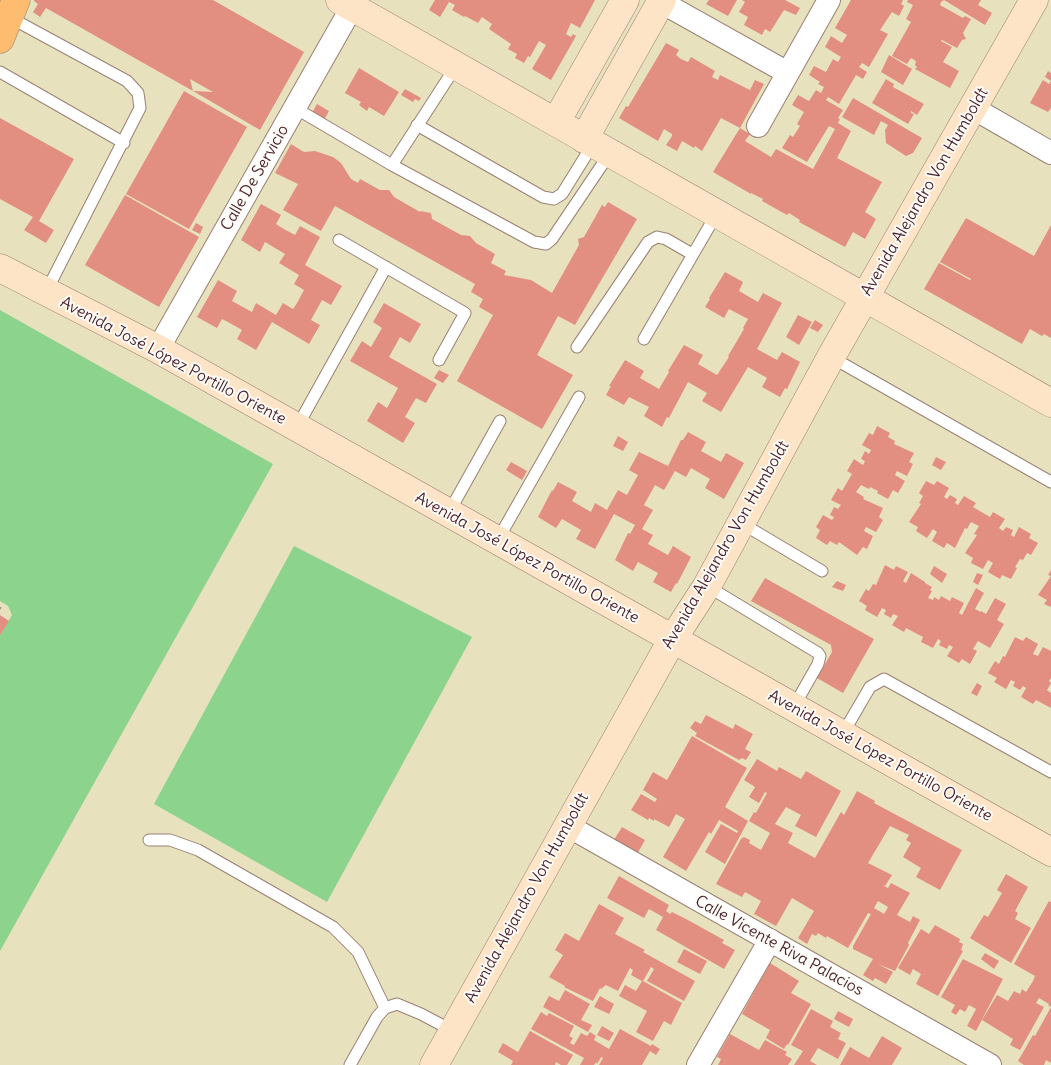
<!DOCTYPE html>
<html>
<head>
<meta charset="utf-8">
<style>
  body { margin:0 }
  canvas { display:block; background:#e8e1be }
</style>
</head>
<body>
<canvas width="1051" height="1065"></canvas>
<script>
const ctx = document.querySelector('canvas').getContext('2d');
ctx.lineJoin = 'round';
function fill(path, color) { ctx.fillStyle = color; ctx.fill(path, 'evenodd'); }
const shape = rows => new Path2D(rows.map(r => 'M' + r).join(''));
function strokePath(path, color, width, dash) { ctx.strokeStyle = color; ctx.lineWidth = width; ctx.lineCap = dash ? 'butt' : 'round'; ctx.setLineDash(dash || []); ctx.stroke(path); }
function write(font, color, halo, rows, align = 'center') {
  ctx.font = font + ' Delius,sans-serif'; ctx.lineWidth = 4; ctx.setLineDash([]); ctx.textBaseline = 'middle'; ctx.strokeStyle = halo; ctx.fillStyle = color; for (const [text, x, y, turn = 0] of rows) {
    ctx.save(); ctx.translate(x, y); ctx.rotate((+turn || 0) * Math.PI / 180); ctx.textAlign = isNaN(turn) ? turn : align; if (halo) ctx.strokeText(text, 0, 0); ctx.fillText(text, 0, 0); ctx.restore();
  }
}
const green = shape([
  [0,310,273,464,0,951,0,635,12,615,8,606,0,601],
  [294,546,472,637,327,902,154,804]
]);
const building = shape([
  [34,0,213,0,304,52,260,130,193,91,213,92,190,79,193,91,46,8,40,17,33,12,38,4,34,1],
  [435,0,595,0,580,28,571,23,566,34,571,37,573,34,576,36,551,80,532,69,546,45,539,41,530,57,528,56,524,63,515,58,517,54,508,49,511,44,489,29,492,24,482,17,478,23,465,16,464,17,452,10,455,5,449,2,440,17,429,10],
  [709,0,737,0,728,16,706,4],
  [742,0,785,0,800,8,796,15,784,10,770,32,765,29,762,35,744,25,748,17,739,12,745,2],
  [851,0,903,0,901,4,904,6,899,16,892,12,880,30,888,34,869,67,862,63,859,67,867,72,863,79,856,75,839,104,828,97,826,100,843,110,838,118,840,119,838,123,851,131,837,158,882,182,865,212,876,219,865,239,853,232,845,247,799,222,800,220,789,213,787,215,762,201,763,199,751,193,751,194,713,172,740,128,721,118,702,151,695,146,694,148,682,141,677,151,666,145,672,136,672,134,664,129,658,141,619,118,626,106,628,107,666,43,679,50,676,55,681,59,688,62,691,57,715,71,712,77,718,80,720,75,750,90,755,80,764,84,740,128,750,134,745,141,771,157,776,149,813,169,835,129,829,126,807,162,782,148,790,135,793,137,800,126,797,124,804,112,792,105,798,95,809,101,816,90,821,93,824,87,818,84,820,82,809,75,814,66,826,72,833,59,838,62,841,57,825,47,831,36,842,43,847,35,835,28],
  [908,0,981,0,978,5,992,13,985,25,944,0,941,2,940,5,963,18,965,16,971,19,963,33,966,39,962,40,957,48,942,40,941,41,952,47,943,62,959,71,950,88,915,69,917,67,915,65,916,61,911,58,907,64,892,56,911,22,906,19,913,5,907,2],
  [889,55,912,69,903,85,881,72],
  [359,68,399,92,384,116,369,107,367,111,359,105,361,102,345,93],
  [1048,71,1051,73,1051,108,1048,112,1030,103,1043,80,1049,84,1051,81,1045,77],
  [886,79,894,84,893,87,924,104,917,115,911,111,911,113,914,114,908,124,872,103],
  [405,89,421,98,419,101,415,99,413,102,401,95],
  [184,91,247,127,189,229,126,194],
  [853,98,922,138,913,153,906,156,886,143,885,130,888,125,881,121,874,135,842,117],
  [317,104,329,111,324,120,312,113],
  [0,118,74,159,39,221,54,230,46,243,24,230,33,217,0,199],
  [291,144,304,152,315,151,333,157,341,163,351,179,358,183,360,179,380,190,389,190,394,197,420,212,420,211,431,213,432,219,461,235,470,236,476,243,495,254,491,263,506,271,504,275,531,280,552,293,579,245,578,239,584,237,602,205,605,207,608,202,637,219,575,325,558,316,537,355,573,375,542,429,457,381,493,315,479,307,483,299,471,292,475,284,335,206,321,231,283,210,298,184,275,173],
  [125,195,199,237,159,307,85,265],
  [261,204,281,215,276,224,282,228,295,235,300,226,320,237,305,265,342,286,331,305,322,300,311,320,320,325,309,344,272,322,256,350,237,339,242,330,228,322,222,319,217,328,197,317,218,280,237,291,232,301,252,312,256,303,276,315,283,303,293,309,297,303,304,290,294,284,299,275,279,263,285,254,265,242,260,252,241,240],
  [966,218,1034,256,1051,225,1051,338,1044,334,1042,336,1030,329,1022,344,924,289,939,263,970,280,971,279,940,262],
  [196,223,203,227,200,234,192,230],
  [725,272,743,282,739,291,758,302,763,293,782,303,757,349,777,360,782,352,800,362,787,389,785,388,780,397,762,387,767,378,748,367,721,412,702,401,707,393,688,382,669,418,667,417,662,427,644,416,649,407,629,397,624,405,606,395,611,386,609,386,625,360,644,371,640,378,659,389,669,372,668,371,684,345,703,355,698,364,717,375,729,357,728,356,744,329,743,328,748,319,729,309,724,318,705,307,710,299,709,298],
  [384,303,421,324,410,343,400,337,389,357,437,384,426,403,416,398,405,417,415,423,403,443,367,421,378,402,387,408,398,388,350,361,362,341,371,347,382,328,373,322],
  [798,315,812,322,799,345,786,337],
  [815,320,823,325,818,332,810,328],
  [439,370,449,375,443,383,434,378],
  [877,426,890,433,888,437,895,441,894,444,914,453,909,462,913,464,907,476,897,471,895,475,905,481,898,493,893,490,888,499,877,493,878,491,870,487,869,489,861,485,856,492,864,497,863,499,883,508,879,517,883,520,876,532,866,527,864,531,873,536,867,549,863,547,857,555,839,542,837,545,830,541,827,545,816,538,820,530,816,527,823,515,832,520,834,517,830,515,834,507,838,509,841,505,831,500,838,488,842,491,852,474,847,471,854,459,863,465,865,461,861,459,865,451,869,454,871,450,862,445,869,433,873,435],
  [688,432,706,442,701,451,721,462,726,453,744,463,724,499,705,488,710,479,691,468,686,477,675,471,664,490,655,485,644,505,653,510,642,529,653,535,648,544,668,555,673,546,691,557,677,584,676,583,671,592,653,582,658,573,638,562,633,571,615,560,628,533,630,534,635,525,614,514,595,549,576,539,581,530,562,519,556,528,538,517,552,490,553,491,558,482,577,492,572,501,591,512,595,503,607,510,618,490,627,495,638,475,629,470,639,452,668,466,681,440,683,440],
  [618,436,628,442,623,451,613,446],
  [936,457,946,462,941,470,932,465],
  [511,462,527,471,522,480,506,470],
  [926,481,934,485,937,481,949,488,944,497,947,499,950,495,957,499,955,503,958,505,964,496,976,503,973,507,990,517,993,512,1005,519,999,528,1003,531,1006,527,1013,530,1011,535,1014,537,1019,527,1031,534,1029,538,1038,543,1031,555,1027,553,1023,560,1020,559,1015,567,1017,568,1011,579,1002,575,1000,579,988,572,993,563,988,560,983,569,971,563,973,558,965,553,977,535,974,534,979,526,971,522,967,529,965,528,955,548,947,543,944,548,932,541,937,532,933,529,927,538,916,531,918,527,909,522,921,504,919,503,923,496,919,493],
  [885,565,894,570,896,566,908,572,903,581,906,583,911,573,925,582,925,583,932,587,930,590,932,591,928,598,933,600,934,597,939,600,941,596,950,601,952,597,964,603,959,613,962,615,976,588,984,593,975,609,981,612,981,611,986,614,995,598,1006,604,997,620,1004,624,990,648,978,641,973,649,977,651,970,664,962,659,959,663,947,656,953,647,949,645,947,649,939,645,941,641,938,639,933,648,921,642,923,637,906,628,904,632,892,625,898,616,893,614,891,618,884,614,886,610,882,608,877,617,865,610,867,606,859,601,866,589,869,591,873,584,876,585],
  [934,566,947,574,942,583,930,574],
  [1051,570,1051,607,1044,604,1047,600,1038,595,1051,576,1048,575],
  [977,573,983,575,978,585,973,582],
  [765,578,874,639,843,693,817,678,832,652,831,645,751,601],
  [837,581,846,585,843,591,832,587],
  [0,615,9,621,0,635],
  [1015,637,1023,641,1026,637,1038,644,1033,654,1038,656,1043,647,1051,651,1051,678,1049,681,1051,683,1047,690,1051,693,1051,708,1036,700,1033,704,1021,697,1026,688,1023,686,1020,690,1013,686,1015,682,1011,680,1006,689,994,682,997,678,988,673,995,661,999,664,1003,656,1005,657],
  [977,683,982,686,977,696,971,693],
  [706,715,733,729,735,724,753,734,745,749,751,752,746,760,742,758,739,760,695,736,697,733,690,728,695,721,701,724],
  [692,736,747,768,725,807,748,821,725,864,705,852,721,824,737,833,738,831,719,820,711,834,709,832,686,871,663,857,685,819,676,814,669,827,654,819,654,821,649,818,648,820,631,810,641,794,655,802,657,799,643,790,653,772,667,780],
  [757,759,777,771,779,767,801,779,806,771,841,791,816,837,795,826,801,815,786,807,775,824,793,833,788,843,815,858,841,812,844,815,857,791,875,801,874,803,962,850,940,890,916,877,921,868,903,857,911,843,906,840,909,835,890,826,868,863,892,875,885,886,882,885,888,888,891,883,910,893,897,915,910,922,913,916,920,920,908,943,909,945,895,971,878,964,893,972,886,984,875,978,873,981,863,975,873,959,853,949,853,946,871,914,868,913,848,948,827,936,826,938,818,933,816,936,812,934,807,944,798,938,814,911,792,898,776,926,754,914,761,901,745,892,742,897,716,884,741,839,744,837,750,840,749,843,761,850,770,833,749,821,754,812,756,813,767,793,765,792,759,803,749,797,755,787,744,780],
  [878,901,888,907,884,914,874,908],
  [622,827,645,840,636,856,612,843],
  [1006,874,1028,887,1015,911,1018,913,1015,919,1031,928,1011,963,970,938,984,915,988,917,1002,893,997,890],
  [619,876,669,905,666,911,670,914,672,912,686,919,724,940,722,943,735,950,724,969,656,930,663,917,649,909,644,918,607,898],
  [1049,901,1051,902,1051,1063,1046,1060,1044,1065,1024,1065,1018,1061,1033,1035,1035,1036,1051,1007,1048,1005,1049,1004,1039,998,1036,1003,1044,1007,1020,1050,1010,1045,1013,1039,982,1020,997,995,1008,1001,1014,991,1020,994,1022,989,1026,992,1033,981,1035,976,1014,964],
  [599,904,624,918,615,934,645,950,643,952,695,981,684,1001,647,981,654,969,651,967,643,981,682,1003,671,1025,664,1021,653,1041,636,1032,647,1011,619,996,625,985,636,991,642,981,631,975,633,970,630,968,618,991,606,985,601,989,600,988,593,1001,564,987,565,986,549,977,563,955,555,950,565,933,579,941],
  [935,925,960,939,959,942,963,944,961,950,963,951,938,996,916,984,921,974,913,969,910,975,898,968,921,929,929,934],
  [684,949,707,961,700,974,677,962],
  [985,953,999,961,994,969,981,959],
  [963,959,1003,979,976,1031,967,1026,976,1009,969,1005,965,1012,960,1009,956,1015,951,1012,955,1005,941,997],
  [770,963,799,981,791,993,811,1004,788,1045,787,1044,784,1049,766,1038,770,1030,742,1014],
  [565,990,590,1004,581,1020,592,1025,588,1032,543,1007,549,996,559,1001],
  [600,996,614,1004,609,1014,594,1007],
  [811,1009,833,1021,830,1027,841,1033,838,1039,846,1043,838,1059,818,1048,810,1061,817,1065,794,1065,803,1051,791,1045],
  [838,1011,853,1019,849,1027,834,1019],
  [541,1012,547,1016,549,1013,574,1026,569,1036,573,1038,570,1043,574,1045,581,1033,587,1036,590,1032,596,1036,594,1040,609,1049,620,1029,651,1046,652,1044,660,1049,656,1055,650,1051,642,1065,599,1065,603,1058,601,1057,597,1064,596,1062,594,1065,580,1065,584,1058,531,1029],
  [602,1026,614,1033,609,1041,597,1035],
  [530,1031,573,1055,567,1065,561,1065,556,1062,555,1065,511,1065,513,1061,498,1052,503,1043,518,1052],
  [730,1034,759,1050,765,1040,787,1052,785,1055,792,1059,788,1065,718,1065,721,1059,717,1057],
  [882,1036,902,1048,892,1065,840,1065,850,1047,869,1058]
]);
const path = shape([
  [0,608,4,610]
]);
const lane = shape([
  [9,17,127,81,138,93,140,108,46,292],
  [456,66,392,165,534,242,546,244,552,239,610,153],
  [0,72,124,143],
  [295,108,392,165],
  [417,125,543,197,554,199,562,194,593,144],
  [339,240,465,313,439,360],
  [644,339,717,213],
  [577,347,648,242,657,237,666,239,692,254],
  [831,357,1051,482],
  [297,427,386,267],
  [448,514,500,421],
  [741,523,822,571],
  [497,541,579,397],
  [707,586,818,653,820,656,818,664,793,708],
  [842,735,870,687,884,679,1051,772],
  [149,840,170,840,198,850,333,927,358,952,385,1008],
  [350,1065,377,1017,385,1008,397,1004,421,1014,453,1031]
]);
const street = shape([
  [661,2,788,73],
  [973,108,1051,153],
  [758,126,829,0],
  [158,349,352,7],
  [568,826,990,1065],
  [698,1065,770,940]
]);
const secondary = shape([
  [340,0,1051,403],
  [556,122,625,0],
  [584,139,662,0],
  [0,268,158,349,1051,852],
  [434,1065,672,640,707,586,831,357,1034,0]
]);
const primary = shape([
  [0,39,16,0]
]);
const streetNames = [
  ["Calle De Servicio",255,178,-60],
  ["Avenida Alejandro Von Humboldt",925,192,-60],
  ["Avenida José López Portillo Oriente",173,361,28],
  ["Avenida Alejandro Von Humboldt",726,545,-60],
  ["Avenida José López Portillo Oriente",527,558,29],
  ["Avenida José López Portillo Oriente",880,756,29],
  ["Avenida Alejandro Von Humboldt",527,898,-61],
  ["Calle Vicente Riva Palacios",779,946,29]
];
fill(green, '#8cd38d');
fill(building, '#e28f82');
strokePath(lane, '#998074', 13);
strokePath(street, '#998074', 24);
strokePath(secondary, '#998074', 29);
strokePath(primary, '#998074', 29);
strokePath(path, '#998074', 3, [1, 4]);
strokePath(lane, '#fff', 11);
strokePath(street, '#fff', 22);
strokePath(secondary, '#fee4c6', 28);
strokePath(primary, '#fdbc70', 28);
write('16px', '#4a1f2b', '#fdfcf7', streetNames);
</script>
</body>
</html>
